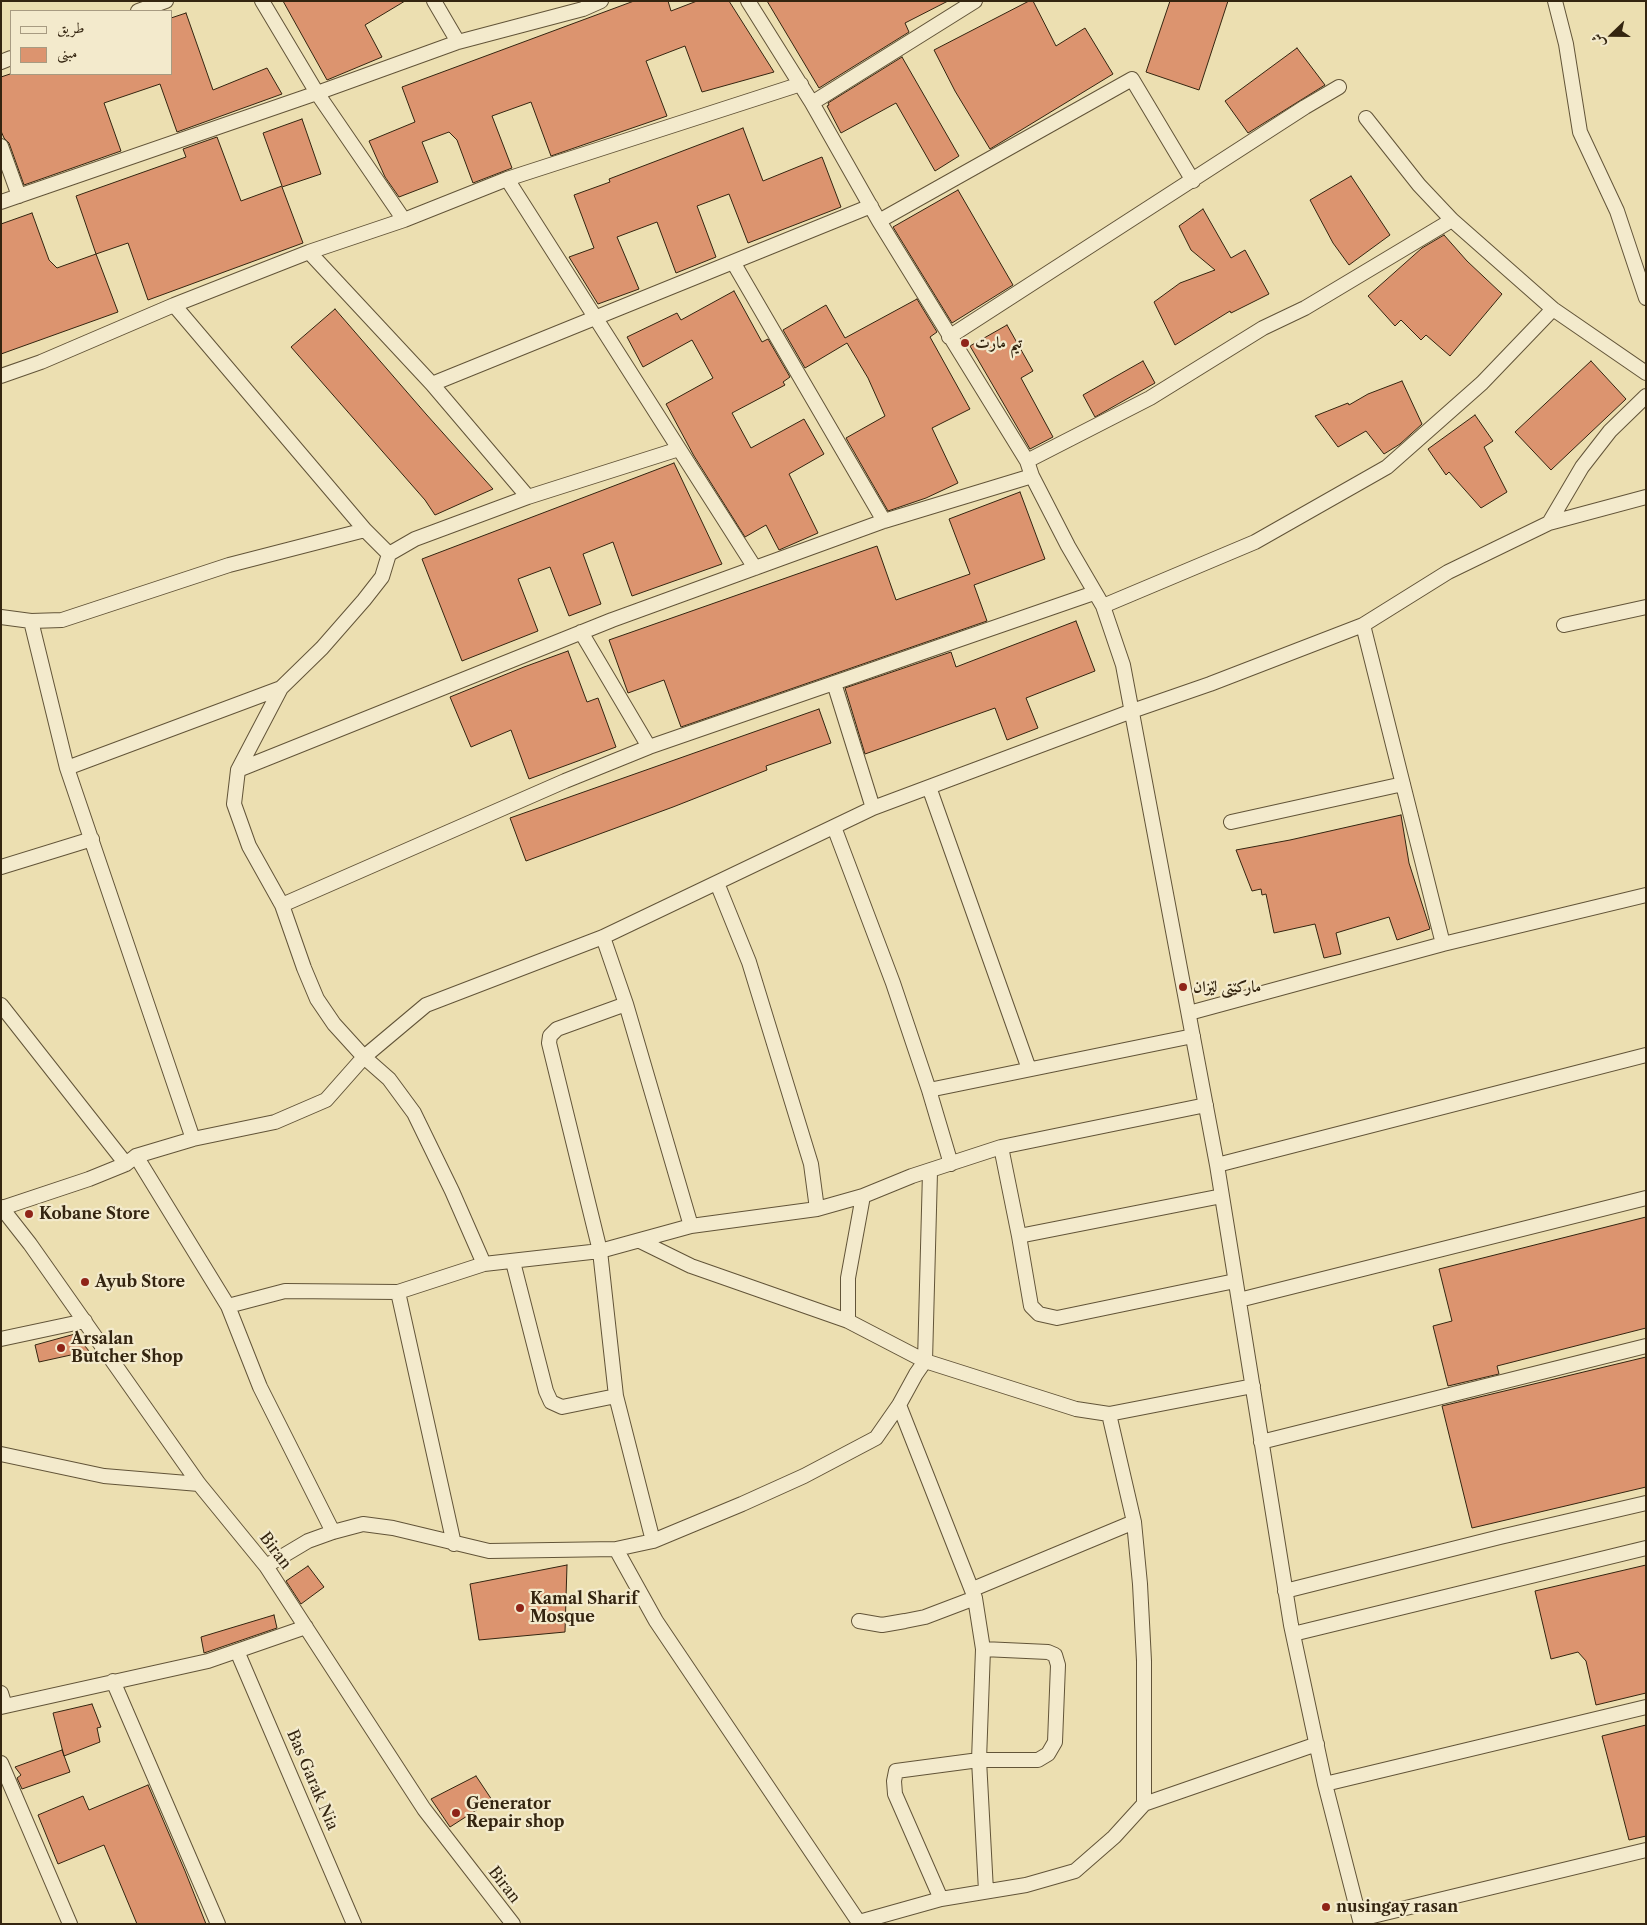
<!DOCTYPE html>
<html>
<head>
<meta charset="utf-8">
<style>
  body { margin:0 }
  #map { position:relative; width:1647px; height:1925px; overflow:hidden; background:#ecdfb1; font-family:"Libre Caslon Text",Amiri,serif }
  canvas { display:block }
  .frame { position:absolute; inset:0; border:2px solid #342510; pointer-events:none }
  .legend { position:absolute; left:10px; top:10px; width:162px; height:65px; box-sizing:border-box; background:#f3eacc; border:1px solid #a79b81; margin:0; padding:6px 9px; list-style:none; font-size:15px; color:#342510 }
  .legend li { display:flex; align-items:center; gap:10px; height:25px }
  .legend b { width:25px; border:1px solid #a79b81 }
  .north { position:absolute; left:1587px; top:10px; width:50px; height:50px; -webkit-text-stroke:4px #f3eacc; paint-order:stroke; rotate:248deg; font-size:14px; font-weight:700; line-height:20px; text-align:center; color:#342510 }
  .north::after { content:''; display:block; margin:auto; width:18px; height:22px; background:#342510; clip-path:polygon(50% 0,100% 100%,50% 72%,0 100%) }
</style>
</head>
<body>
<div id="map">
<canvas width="1647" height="1925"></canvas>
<div class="frame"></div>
<ul class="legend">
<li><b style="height:6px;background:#f3eacc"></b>طريق</li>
<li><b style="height:14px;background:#dc946f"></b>مبنى</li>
</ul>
<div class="north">ش</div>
</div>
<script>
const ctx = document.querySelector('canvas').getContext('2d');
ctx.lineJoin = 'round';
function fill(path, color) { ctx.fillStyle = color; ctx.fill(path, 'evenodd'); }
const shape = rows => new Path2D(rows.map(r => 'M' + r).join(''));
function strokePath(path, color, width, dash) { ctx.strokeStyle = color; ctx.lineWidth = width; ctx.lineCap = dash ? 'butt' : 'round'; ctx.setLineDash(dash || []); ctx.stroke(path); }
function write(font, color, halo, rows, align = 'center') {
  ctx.font = font + ' "Libre Caslon Text",Amiri,serif'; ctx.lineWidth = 4.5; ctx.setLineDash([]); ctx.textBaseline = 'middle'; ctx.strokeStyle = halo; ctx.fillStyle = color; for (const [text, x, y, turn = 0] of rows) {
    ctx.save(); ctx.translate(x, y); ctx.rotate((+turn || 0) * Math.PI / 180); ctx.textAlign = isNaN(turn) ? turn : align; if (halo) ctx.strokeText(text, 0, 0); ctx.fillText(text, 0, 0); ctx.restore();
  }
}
const building = shape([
  [283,1,405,1,365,25,382,57,327,80,283,1],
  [634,1,668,1,671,11,697,1,729,1,774,72,702,92,685,46,646,61,667,116,551,156,531,102,492,116,512,168,473,183,457,140,449,132,422,142,438,182,399,197,385,177,369,141,415,122,402,87,634,1],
  [767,1,948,1,905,23,909,32,819,88,767,1],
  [1029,1,1033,1,1056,46,1085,28,1113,74,990,149,955,91,934,50,1029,1],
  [1170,1,1228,1,1199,90,1146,72,1170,1],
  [186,13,213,90,267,68,282,94,177,132,160,84,104,103,121,151,24,185,9,143,4,138,1,131,1,77,10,74,171,74,171,18,186,13],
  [1297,48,1325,85,1248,133,1225,101,1297,48],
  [902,57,959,156,935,171,896,103,841,133,827,106,829,105,828,103,902,57],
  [302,119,321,174,282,187,303,243,148,300,128,243,96,254,76,196,186,157,183,149,217,137,241,201,282,186,263,133,302,119],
  [743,128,763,181,822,157,841,207,748,243,729,194,697,206,716,257,676,273,657,222,617,237,639,289,598,304,569,257,594,248,574,195,610,182,609,179,743,128],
  [1351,176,1390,235,1349,265,1333,243,1310,200,1351,176],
  [958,190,1013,285,952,323,893,227,958,190],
  [1203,209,1231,258,1245,250,1269,294,1231,313,1230,311,1175,345,1154,302,1180,283,1215,270,1191,250,1179,226,1203,209],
  [32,213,49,260,57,268,96,254,118,312,1,354,1,224,32,213],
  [1444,235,1467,261,1502,294,1450,356,1426,335,1421,340,1401,320,1395,326,1368,296,1422,248,1444,235],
  [734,291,762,342,768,339,790,377,783,382,785,385,732,413,751,448,804,419,824,454,789,474,818,533,779,550,766,525,745,537,694,456,666,404,713,378,692,340,643,367,627,337,677,313,681,320,734,291],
  [917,299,937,332,930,337,970,409,932,428,958,483,926,498,888,511,846,438,885,416,868,378,847,343,805,368,783,330,826,305,845,338,917,299],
  [335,309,426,414,493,489,435,515,425,500,291,347,335,309],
  [1007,325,1033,371,1021,378,1053,437,1030,449,970,346,1007,325],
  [1143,361,1155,383,1095,417,1083,395,1143,361],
  [1591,361,1626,399,1551,470,1515,432,1591,361],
  [1402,381,1422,424,1400,444,1384,454,1366,431,1338,447,1315,416,1348,403,1349,405,1368,394,1402,381],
  [1475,415,1493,441,1484,447,1507,492,1481,508,1449,472,1446,475,1428,449,1475,415],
  [674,463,722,564,632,596,613,542,583,554,601,604,569,616,550,567,518,579,538,631,462,661,422,559,674,463],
  [1020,492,1045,559,974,585,987,621,681,727,664,680,628,693,609,640,877,546,896,600,970,574,949,519,1020,492],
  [1076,621,1095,671,1026,698,1038,728,1007,740,995,708,865,754,845,688,951,652,956,667,1076,621],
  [568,651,587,702,598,698,616,747,529,779,511,730,471,747,450,697,524,667,568,651],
  [819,709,831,743,766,766,767,770,673,807,526,861,510,818,819,709],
  [1401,815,1409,863,1430,929,1397,940,1389,917,1336,933,1341,954,1324,958,1315,924,1274,933,1266,894,1262,895,1261,889,1252,891,1236,850,1290,840,1401,815],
  [1646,1217,1646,1328,1497,1366,1499,1374,1448,1386,1433,1326,1452,1321,1439,1269,1646,1217],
  [75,1334,89,1351,39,1362,35,1345,75,1334],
  [1646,1357,1646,1487,1472,1528,1442,1406,1646,1357],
  [567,1565,565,1632,479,1640,470,1584,567,1565],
  [1646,1565,1646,1693,1596,1705,1586,1661,1578,1652,1551,1659,1535,1591,1646,1565],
  [308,1566,324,1587,301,1604,286,1581,308,1566],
  [274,1615,277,1628,204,1653,201,1637,274,1615],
  [92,1704,101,1727,97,1728,100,1742,64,1756,53,1713,92,1704],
  [1646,1725,1646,1836,1629,1840,1602,1736,1646,1725],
  [62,1750,70,1772,22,1789,17,1778,21,1775,15,1767,62,1750],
  [476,1776,492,1800,450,1827,431,1799,476,1776],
  [148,1785,185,1871,206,1924,137,1924,104,1845,58,1864,38,1815,83,1796,89,1810,148,1785]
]);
const street = shape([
  [262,1,317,93,404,220],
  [434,1,458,42],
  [748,1,812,103,879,221,1027,461,1032,476,1068,546,1103,606,1123,665,1217,1165,1291,1625,1325,1784,1361,1924],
  [1555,1,1566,44,1580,132,1617,211,1646,298],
  [138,11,166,1],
  [1,62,11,58],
  [812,103,975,1],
  [1366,118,1419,185,1452,220,1553,309,1646,373],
  [1,146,19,196],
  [507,179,755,568],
  [1,202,317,93,458,42,583,9,601,1],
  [879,221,1132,79,1193,181],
  [309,252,432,384,528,497],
  [733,262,884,521],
  [174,305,365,530,389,554],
  [949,337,1305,107,1339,87],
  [1,376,41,362,174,305,309,252,404,220,507,179,801,84],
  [432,384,871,206],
  [1027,461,1150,398,1263,328,1305,308,1452,220],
  [1549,523,1582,467,1610,431,1646,396],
  [1103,606,1255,542,1387,467,1482,383,1553,309],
  [1,617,31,621,62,620,229,565,365,530],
  [31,621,67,768,193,1139],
  [1363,625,1443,944],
  [1564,625,1646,607],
  [581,632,649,747],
  [834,683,873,808],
  [67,768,281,688],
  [238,770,612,620,884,521,1032,476],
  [929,787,1029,1069],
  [1231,822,1403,784],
  [834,827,893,983,929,1090,951,1164],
  [1,867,92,839],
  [717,883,749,962,811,1164,817,1209],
  [282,905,565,781,649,747,1094,593],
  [603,937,626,1004,691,1226],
  [626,1004,557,1029,550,1036,549,1043,600,1251,616,1396,653,1541],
  [1,1005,126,1164],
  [1189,1013,1443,944,1646,895],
  [929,1090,1193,1036],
  [1001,1147,1019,1236,1031,1306,1039,1314,1057,1318,1235,1281],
  [136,1156,228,1306,260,1387,333,1532],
  [1217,1165,1646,1055],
  [1,1207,30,1244,199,1484,266,1566,424,1809,513,1924],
  [2,1208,89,1179,126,1164,136,1156,193,1139,275,1122,326,1100,364,1057,426,1005,603,937,873,808,1132,711,1210,684,1363,625,1448,572,1549,523,1646,497],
  [1019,1236,1222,1196],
  [640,1241,691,1266,848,1321,925,1361,1076,1409,1109,1414,1253,1386],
  [513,1262,546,1391,551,1402,562,1407,616,1396],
  [484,1264,452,1191,414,1113,389,1079,364,1057,334,1024,317,999,304,968,282,905,249,846,234,804,238,770,281,688,322,648,364,600,382,577,389,554,415,539,528,497,679,449],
  [398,1292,454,1544],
  [1239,1300,1646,1198],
  [228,1306,285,1291,398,1292,484,1264,600,1251,691,1226,817,1209,863,1196,912,1176,1001,1147,1206,1105],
  [848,1321,848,1278,863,1196],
  [1,1339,85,1321],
  [899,1405,975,1598,983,1649,979,1760,986,1891],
  [1109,1414,1134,1522,1140,1584,1144,1661,1144,1804],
  [1261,1442,1646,1346],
  [1,1454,104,1476,199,1484],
  [616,1549,656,1621,860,1924],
  [266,1566,308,1541,333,1532,363,1524,393,1528,489,1551,616,1549,653,1541,742,1504,804,1476,876,1438,899,1405,916,1374,925,1361,930,1172],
  [973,1589,1134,1522],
  [1285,1591,1500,1537,1646,1503],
  [859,1621,882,1625,905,1621,925,1617,975,1598],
  [1293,1634,1646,1548],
  [237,1651,354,1924],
  [113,1681,218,1924],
  [1,1693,5,1706],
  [1,1707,208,1661,306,1627],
  [1,1763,70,1924],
  [1325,1784,1646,1707],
  [941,1899,895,1794,894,1781,896,1771,979,1760,1038,1760,1048,1754,1055,1742,1058,1665,1055,1655,1048,1652,983,1649],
  [1360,1919,1646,1850],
  [859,1922,941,1899,1026,1885,1075,1871,1114,1837,1144,1804,1317,1744]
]);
const markers = [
  [965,343,5,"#8f2418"],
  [1183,987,5,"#8f2418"],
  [29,1214,5,"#8f2418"],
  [85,1282,5,"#8f2418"],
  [61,1348,5,"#8f2418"],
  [520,1608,5,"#8f2418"],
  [456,1813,5,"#8f2418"],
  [1326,1907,5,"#8f2418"]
];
const poiNames = [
  ["تيم مارت",975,343],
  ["مارکێتی لێزان",1193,987],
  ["Kobane Store",39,1214],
  ["Ayub Store",95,1282],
  ["Arsalan",71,1339],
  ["Butcher Shop",71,1357],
  ["Kamal Sharif",530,1599],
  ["Mosque",530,1617],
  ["Generator",466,1804],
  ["Repair shop",466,1822],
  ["nusingay rasan",1336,1907]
];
const streetNames = [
  ["Biran",275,1551,53],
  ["Bas Garak Nia",312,1780,67],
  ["Biran",504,1885,52]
];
fill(building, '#dc946f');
strokePath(building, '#342510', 1);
strokePath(street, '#625438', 16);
strokePath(street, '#f3eacc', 14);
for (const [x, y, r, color] of markers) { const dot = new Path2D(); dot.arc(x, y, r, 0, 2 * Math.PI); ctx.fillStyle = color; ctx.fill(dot); strokePath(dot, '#f3eacc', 2); }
write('bold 16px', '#342510', '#f3eacc', poiNames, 'left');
write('16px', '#342510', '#f3eacc', streetNames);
</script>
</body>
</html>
